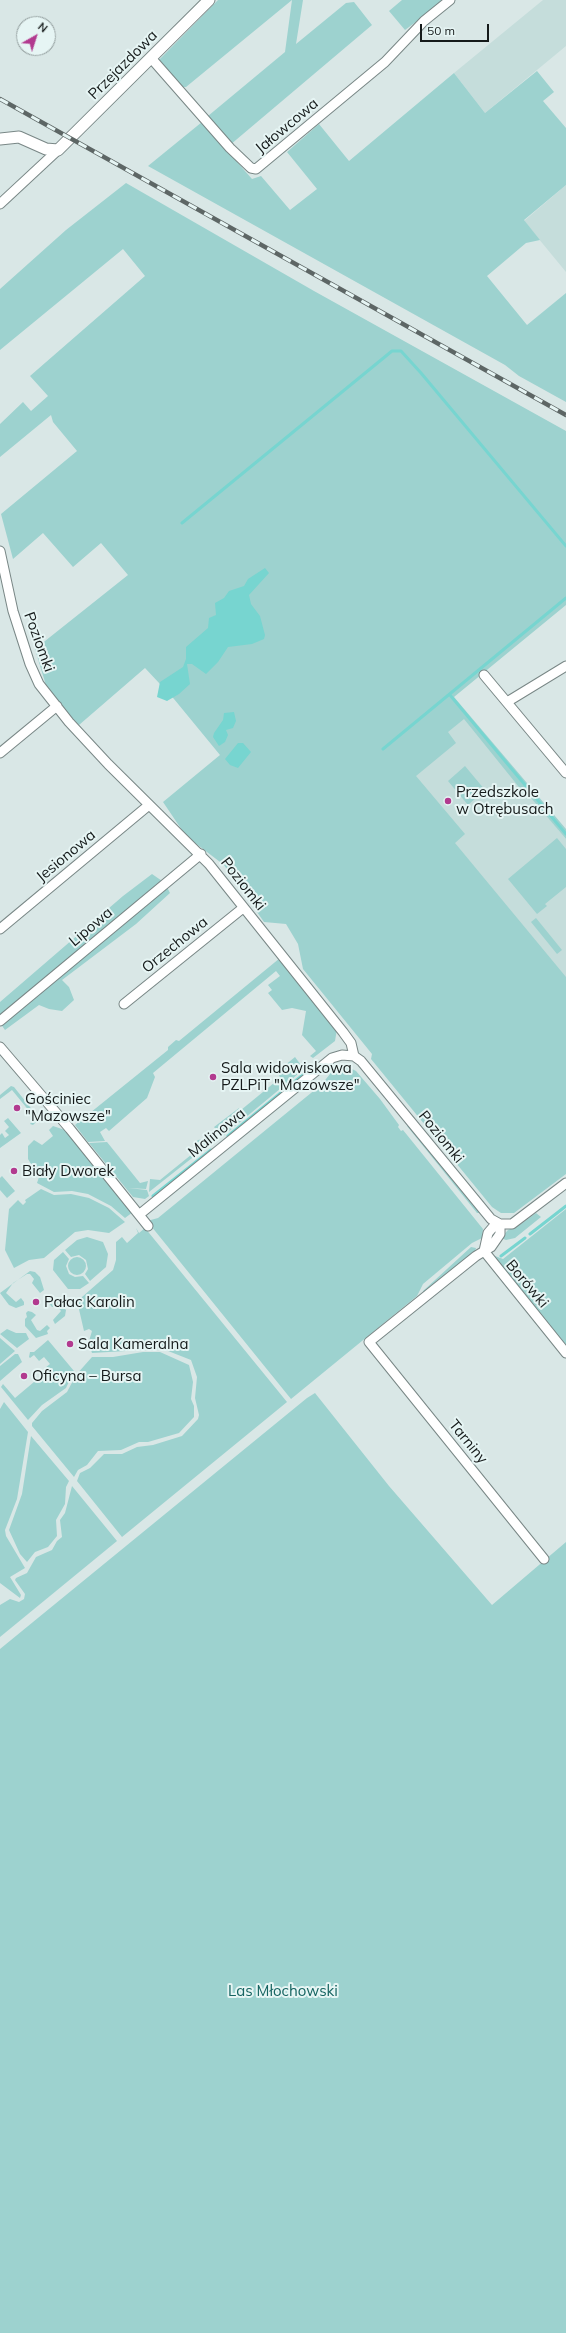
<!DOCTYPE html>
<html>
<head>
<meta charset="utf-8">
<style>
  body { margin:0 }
  #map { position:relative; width:566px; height:2333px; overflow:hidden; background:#d9e7e6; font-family:Mulish,sans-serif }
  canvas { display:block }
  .north { position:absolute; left:16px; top:16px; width:40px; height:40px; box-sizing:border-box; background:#e6f5f4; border:1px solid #929d9d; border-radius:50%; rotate:39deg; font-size:11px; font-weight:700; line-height:16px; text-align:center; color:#151a1a }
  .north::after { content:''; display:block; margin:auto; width:14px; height:18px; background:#b23a8f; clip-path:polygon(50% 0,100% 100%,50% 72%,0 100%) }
  .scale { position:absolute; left:420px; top:24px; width:69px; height:18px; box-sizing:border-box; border:2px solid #151a1a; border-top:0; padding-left:5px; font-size:12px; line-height:14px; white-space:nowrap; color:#151a1a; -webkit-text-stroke:3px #e6f5f4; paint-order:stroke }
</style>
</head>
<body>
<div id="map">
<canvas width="566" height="2333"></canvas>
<div class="north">N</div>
<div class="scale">50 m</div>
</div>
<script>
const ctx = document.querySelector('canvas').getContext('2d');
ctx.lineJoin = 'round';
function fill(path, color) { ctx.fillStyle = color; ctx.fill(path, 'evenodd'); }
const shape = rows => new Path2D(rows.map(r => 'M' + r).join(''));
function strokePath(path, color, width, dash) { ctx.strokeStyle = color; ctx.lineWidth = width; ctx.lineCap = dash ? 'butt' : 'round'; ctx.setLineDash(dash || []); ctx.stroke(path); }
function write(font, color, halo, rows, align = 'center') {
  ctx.font = font + ' Mulish,sans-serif'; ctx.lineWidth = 4; ctx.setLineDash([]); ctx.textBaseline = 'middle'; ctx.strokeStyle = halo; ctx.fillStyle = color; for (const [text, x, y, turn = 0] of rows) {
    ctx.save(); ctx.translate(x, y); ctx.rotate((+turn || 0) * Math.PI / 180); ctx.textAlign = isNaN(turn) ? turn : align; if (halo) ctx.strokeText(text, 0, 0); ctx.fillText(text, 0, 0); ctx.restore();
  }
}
const built = shape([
  [543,0,566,0,566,46,485,113,454,73],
  [566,185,566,272,524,221],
  [450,701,566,839,566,981,382,757]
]);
const green = shape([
  [218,0,303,0,296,44,346,3,354,2,372,25,230,145,208,116,285,52,292,0,186,87,181,87,157,62],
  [402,0,445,0,405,30,389,11],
  [537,71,554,92,543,101,566,128,566,185,524,220,540,240,526,243,487,276,527,325,566,293,566,402,519,376,505,365,148,166,202,122,252,179,261,176,290,210,317,189,287,152,319,124,349,161,454,73,485,113],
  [126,183,314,291,566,431,566,605,454,697,566,829,566,839,531,798,527,797,464,719,448,732,456,743,416,776,465,834,455,843,566,977,566,1174,514,1213,501,1213,492,1207,371,1059,372,1054,303,969,298,944,286,924,264,922,224,865,186,836,163,802,220,755,174,699,145,668,79,725,48,692,35,649,128,575,101,543,73,567,43,533,13,559,1,514,77,451,53,422,51,415,0,457,0,424,23,402,31,411,48,396,30,376,145,276,123,249,0,350,0,289,66,230],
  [465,766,485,790,468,805,448,781],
  [557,838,566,849,566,887,545,904,547,906,537,914,508,879],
  [152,874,165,883,170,893,136,924,62,980,69,987,74,1000,62,1011,49,1009,39,1005,5,1030,0,1023,0,1002,123,896],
  [536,918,562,950,557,954,531,922],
  [280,958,337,1029,335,1041,313,1058,310,1056,316,1051,302,1035,306,1011,292,1008,282,1010,268,993,272,990,268,985,280,976,276,971,153,1073,155,1077,147,1098,109,1131,106,1128,100,1132,105,1141,88,1142,75,1125,168,1050,168,1047,176,1040,179,1041],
  [295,1057,304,1069,222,1137,214,1127,239,1108,241,1110,280,1078,278,1071],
  [346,1066,356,1071,380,1099,399,1125,398,1127,401,1131,403,1130,483,1229,482,1238,472,1243,423,1284,417,1296,291,1399,147,1221,158,1218,322,1084,334,1069],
  [11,1086,14,1087,38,1117,38,1120,33,1125,30,1124,35,1118,12,1090,0,1099,0,1095],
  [8,1118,21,1133,0,1148,0,1135,2,1133,5,1138,9,1135,5,1131,9,1127,4,1121],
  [53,1126,65,1130,133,1212,125,1218,111,1206,88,1194,72,1191,54,1192,37,1183,39,1177,35,1170,36,1169,34,1169,28,1159,28,1146,34,1140,42,1145,53,1136,49,1130],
  [407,1126,409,1126,480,1213,477,1213],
  [205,1139,211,1143,149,1192,150,1179,160,1180,202,1146,202,1143,196,1142,198,1140],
  [107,1142,140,1183,148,1181,146,1189,128,1188,147,1190,149,1196,145,1199,133,1197,89,1143],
  [2,1176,15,1191,7,1198,0,1190,0,1178],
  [41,1189,54,1195,71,1194,89,1198,109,1208,125,1222,109,1233,88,1230,75,1232,44,1258,29,1260,14,1268,5,1250,9,1209,18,1200,23,1205,26,1202,25,1200],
  [566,1209,566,1350,496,1261,495,1256,503,1259],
  [536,1213,541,1217,515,1238,506,1240,501,1238,508,1230,521,1224],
  [136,1228,139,1233,145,1228,287,1402,122,1537,77,1481,80,1473,90,1468,104,1454,122,1454,137,1447,153,1445,182,1436,198,1419,199,1415,195,1398,197,1377,191,1360,163,1349,139,1347,126,1351,92,1353,91,1350,89,1341,92,1331,89,1329,84,1331,78,1305,82,1297,113,1270,116,1260,116,1242,122,1237,127,1243,138,1233],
  [87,1237,103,1242,108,1254,106,1267,90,1281,85,1274,88,1269,86,1260,79,1255,71,1257,65,1250,77,1240],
  [471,1247,476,1248,474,1254,425,1293,423,1291],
  [63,1252,69,1259,66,1266,69,1274,75,1277,83,1276,89,1283,80,1289,68,1289,53,1270,54,1260],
  '68 1266a9 9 0 1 1 18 0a9 9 0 1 1-18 0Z',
  [30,1271,35,1272,40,1277,44,1290,40,1293,32,1283,34,1279,30,1274,27,1274,13,1283,6,1293,16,1302,21,1298,24,1302,24,1305,16,1308,9,1305,0,1293],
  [48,1294,50,1297,49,1301,56,1299,66,1310,65,1316,55,1324,53,1320,61,1311,57,1306,52,1307,44,1298],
  [28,1311,32,1312,36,1315,31,1320,37,1330,40,1331,47,1325,50,1328,47,1331,48,1334,36,1338,25,1326,25,1319,27,1317,26,1313],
  [7,1329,16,1333,26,1333,29,1339,17,1348,0,1334],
  [0,1338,15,1351,0,1364],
  [48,1340,74,1371,66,1388,42,1405,28,1420,1,1387,3,1384,15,1398,47,1371,45,1368,50,1364,44,1357,39,1361,34,1355,30,1358,29,1357,30,1352,34,1352],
  [143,1352,160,1352,189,1365,193,1382,191,1399,194,1406,194,1417,179,1433,148,1442,139,1442,121,1450,98,1451,87,1465,78,1470,74,1477,32,1426,32,1423,42,1411,67,1392,76,1375,92,1357,113,1357],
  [15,1354,18,1354,22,1362,0,1381,0,1366],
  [315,1393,389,1486,492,1605,566,1542,566,2333,0,2333,0,1649,307,1398],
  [4,1402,28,1432,17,1499,5,1530,6,1536,25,1568,10,1577,21,1595,20,1598,0,1583,0,1409],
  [31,1436,69,1481,66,1487,65,1504,56,1520,57,1536,48,1547,35,1552,27,1562,20,1554,9,1530,22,1494],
  [72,1486,117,1541,0,1637,0,1605,10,1599,19,1602,24,1599,25,1594,15,1580,16,1578,27,1573,36,1557,52,1550,57,1541,62,1537,60,1520,65,1513]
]);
const water = shape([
  [265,568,269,573,249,595,251,604,260,616,265,635,264,639,252,644,228,647,218,662,206,674,192,664,187,664,190,684,179,694,167,701,157,697,160,682,183,667,186,659,186,647,208,628,209,618,216,615,215,603,224,598,229,591,244,586,248,579],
  [234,712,236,721,233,728,226,730,228,735,225,742,219,746,213,737,214,733,223,720,224,713],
  [238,743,243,743,251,752,238,768,230,765,225,759]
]);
const stream = shape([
  [182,523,392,351,401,351,421,373,566,546],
  [450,695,566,834],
  [383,749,566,598],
  [228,1136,304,1074],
  [153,1196,211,1150],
  [530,1234,566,1206],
  [501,1256,525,1238]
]);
const minor = shape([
  [151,58,230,148,251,168,256,169,385,62,424,21,450,0],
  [0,204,58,150],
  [0,551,13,611,30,664,39,684,69,722,108,764,209,864,343,1032,351,1043,354,1056,361,1061,491,1219,500,1224,512,1224,566,1183],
  [484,675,566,773],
  [507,702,566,666],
  [0,753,57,706],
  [0,929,149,805],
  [124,1004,243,908],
  [0,1021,201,854],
  [0,1047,70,1129,148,1226],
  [140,1214,332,1058,342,1055,354,1056],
  [484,1251,488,1233,494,1226,500,1224,500,1234,491,1247,476,1256,369,1342,544,1559],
  [484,1251,566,1353]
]);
const tertiary = shape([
  [0,139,19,137,46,149,58,150,209,0]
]);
const rail = shape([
  [0,99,566,415]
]);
const markers = [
  [448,801,4,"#b23a8f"],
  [213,1077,4,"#b23a8f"],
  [17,1108,4,"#b23a8f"],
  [14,1171,4,"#b23a8f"],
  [36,1302,4,"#b23a8f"],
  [70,1344,4,"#b23a8f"],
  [24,1376,4,"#b23a8f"]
];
const streetNames = [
  ["Przejazdowa",123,65,-45],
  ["Jałowcowa",287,126,-40],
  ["Poziomki",39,642,70],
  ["Jesionowa",66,856,-40],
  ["Poziomki",243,884,52],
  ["Lipowa",91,927,-40],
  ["Orzechowa",175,945,-39],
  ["Malinowa",217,1133,-39],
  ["Poziomki",441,1137,51],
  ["Borówki",527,1284,50],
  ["Tarniny",468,1442,51]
];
const poiNames = [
  ["Przedszkole",456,792],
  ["w Otrębusach",456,809],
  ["Sala widowiskowa",221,1068],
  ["PZLPiT \"Mazowsze\"",221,1085],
  ["Gościniec",25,1099],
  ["\"Mazowsze\"",25,1116],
  ["Biały Dworek",22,1171],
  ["Pałac Karolin",44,1302],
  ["Sala Kameralna",78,1344],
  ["Oficyna – Bursa",32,1376]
];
const parkNames = [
  ["Las Młochowski",283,1991]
];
fill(built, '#c5dddb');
fill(green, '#9dd2cf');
fill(water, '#77d5d0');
strokePath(stream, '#77d5d0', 3);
strokePath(minor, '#798786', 11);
strokePath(tertiary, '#798786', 13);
strokePath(minor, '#fff', 9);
strokePath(tertiary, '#fff', 11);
strokePath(rail, '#5d6665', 4.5);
strokePath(rail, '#e6f5f4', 3, [9]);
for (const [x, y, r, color] of markers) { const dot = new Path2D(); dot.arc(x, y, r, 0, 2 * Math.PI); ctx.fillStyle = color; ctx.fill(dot); strokePath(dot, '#e6f5f4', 1.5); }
write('15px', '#151a1a', '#e6f5f4', streetNames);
write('15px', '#151a1a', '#e6f5f4', poiNames, 'left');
write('15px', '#156461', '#e6f5f4', parkNames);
</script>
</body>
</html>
